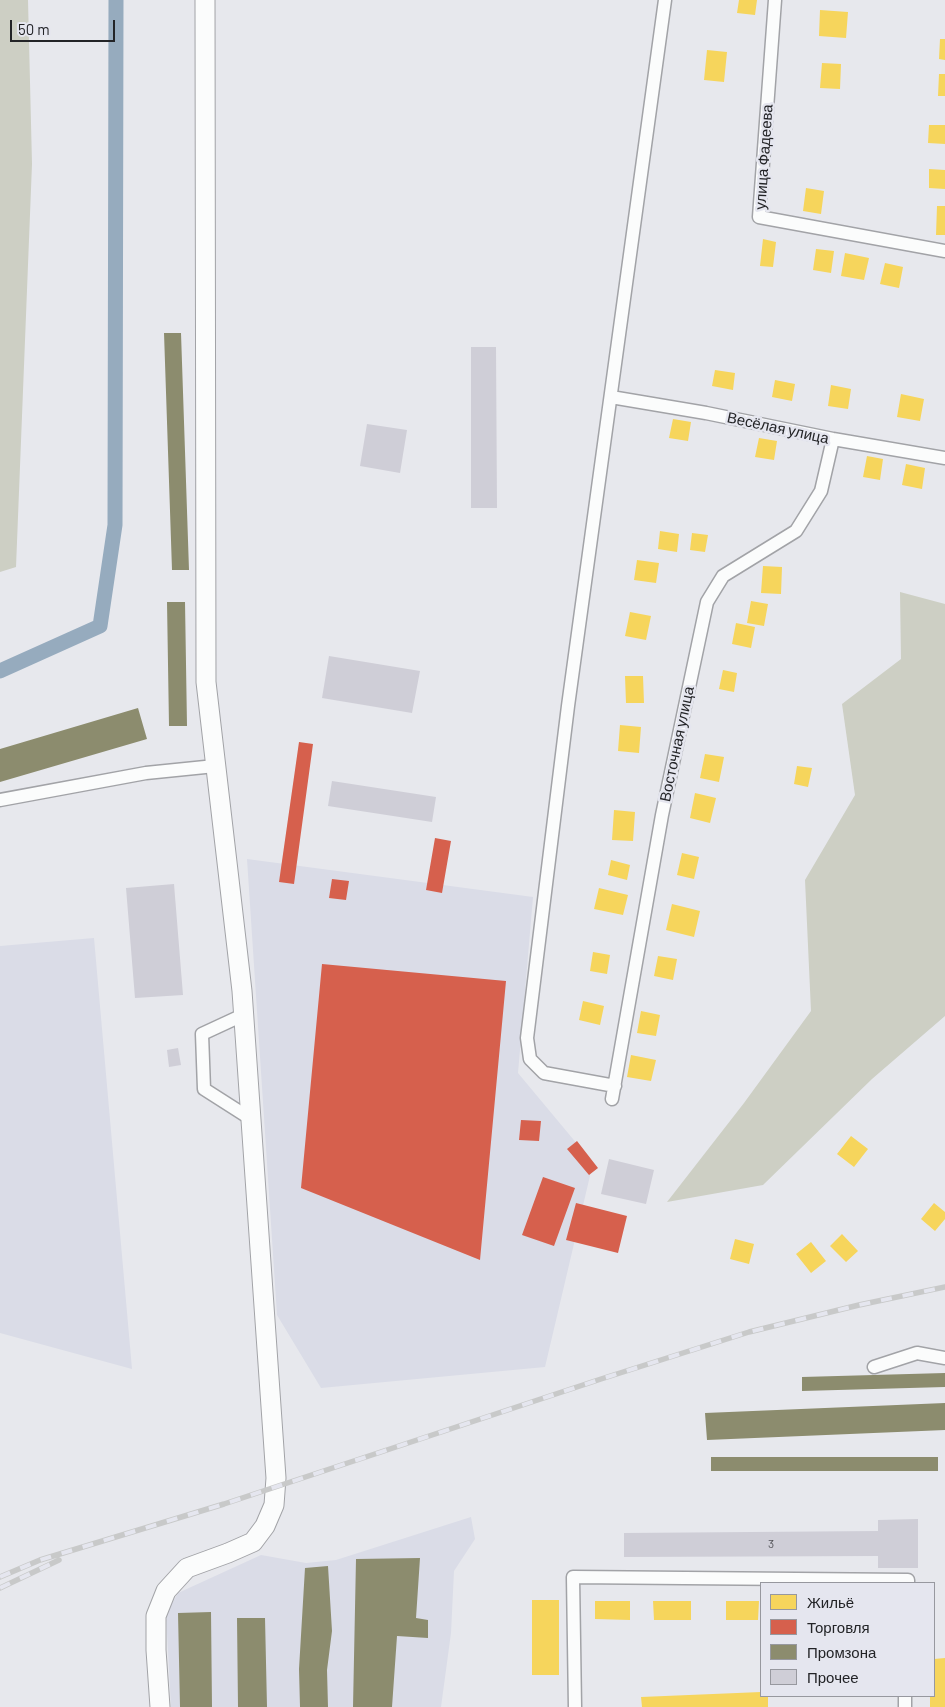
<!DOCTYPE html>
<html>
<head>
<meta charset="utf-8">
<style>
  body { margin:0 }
  #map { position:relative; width:945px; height:1707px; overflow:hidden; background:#e7e8ed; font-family:Barlow,sans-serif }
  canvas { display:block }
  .legend { position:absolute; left:760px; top:1582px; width:175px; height:115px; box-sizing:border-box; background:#e5e6ef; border:1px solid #97989f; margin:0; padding:6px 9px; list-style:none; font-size:15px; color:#232427 }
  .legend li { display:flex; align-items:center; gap:10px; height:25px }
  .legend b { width:25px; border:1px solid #97989f }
  .scale { position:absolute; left:10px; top:20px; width:105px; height:22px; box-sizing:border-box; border:2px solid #232427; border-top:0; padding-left:6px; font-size:15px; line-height:18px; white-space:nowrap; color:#232427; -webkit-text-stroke:4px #e5e6ef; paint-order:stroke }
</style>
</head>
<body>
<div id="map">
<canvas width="945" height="1707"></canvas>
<ul class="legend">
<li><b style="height:14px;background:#f6d55c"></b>Жильё</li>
<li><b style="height:14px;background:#d6604d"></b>Торговля</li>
<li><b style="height:14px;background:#8c8c6e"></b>Промзона</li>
<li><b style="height:14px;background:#cfced7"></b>Прочее</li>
</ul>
<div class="scale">50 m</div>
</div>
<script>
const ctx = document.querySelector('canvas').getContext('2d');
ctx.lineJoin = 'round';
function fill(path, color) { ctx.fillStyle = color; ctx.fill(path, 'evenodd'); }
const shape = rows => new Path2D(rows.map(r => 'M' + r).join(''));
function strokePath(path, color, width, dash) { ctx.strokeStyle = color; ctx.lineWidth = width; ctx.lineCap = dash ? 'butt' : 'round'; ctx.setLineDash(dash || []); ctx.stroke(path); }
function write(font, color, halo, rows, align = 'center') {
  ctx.font = font + ' Barlow,sans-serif'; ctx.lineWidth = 5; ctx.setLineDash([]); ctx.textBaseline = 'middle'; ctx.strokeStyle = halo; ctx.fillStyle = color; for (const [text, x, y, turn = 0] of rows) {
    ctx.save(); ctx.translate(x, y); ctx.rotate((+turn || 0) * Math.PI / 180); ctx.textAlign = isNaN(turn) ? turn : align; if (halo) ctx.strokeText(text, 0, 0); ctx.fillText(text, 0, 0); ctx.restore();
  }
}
const built = shape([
  [247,859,533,897,518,1073,593,1163,545,1367,321,1388,277,1315],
  [94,938,132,1369,0,1333,0,946],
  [471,1517,475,1539,454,1571,451,1633,441,1707,171,1707,166,1614,178,1593,261,1555,306,1563,336,1560]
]);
const green = shape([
  [0,0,28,0,32,164,16,567,0,572],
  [900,592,945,604,945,1016,872,1079,763,1185,667,1202,744,1103,811,1011,805,880,855,795,842,704,901,659]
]);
const homes = shape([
  [739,0,757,0,755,15,737,13],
  [820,10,848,12,846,38,819,36],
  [940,39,945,39,945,60,939,59],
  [707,50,727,52,724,82,704,80],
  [822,63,841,64,840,89,820,88],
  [939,74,945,74,945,96,938,96],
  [929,125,945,125,945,144,928,143],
  [929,169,945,170,945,189,929,188],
  [806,188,824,191,821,214,803,211],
  [937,206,945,206,945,235,936,235],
  [763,239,776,242,773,267,760,266],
  [816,249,834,251,831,273,813,270],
  [845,253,869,258,864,280,841,276],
  [885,263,903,267,899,288,880,284],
  [715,370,735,373,733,390,712,386],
  [775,380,795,384,792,401,772,397],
  [831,385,851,389,848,409,828,406],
  [901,394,924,399,920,421,897,417],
  [673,419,691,422,688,441,669,438],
  [759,438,777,441,774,460,755,457],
  [867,456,883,459,880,480,863,477],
  [906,464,925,468,922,489,902,485],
  [660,531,679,534,677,552,658,549],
  [692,533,708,535,705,552,690,550],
  [637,560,659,563,656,583,634,580],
  [763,566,782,567,781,594,761,593],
  [751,601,768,604,764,626,747,623],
  [630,612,651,616,646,640,625,636],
  [736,623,755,627,751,648,732,644],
  [723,670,737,673,734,692,719,689],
  [625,676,643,676,644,703,626,703],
  [620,725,641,727,639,753,618,751],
  [705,754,724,757,719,782,700,778],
  [797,766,812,768,808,787,794,784],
  [695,793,716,798,710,823,690,818],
  [614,810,635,812,633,841,612,840],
  [682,853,699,857,694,879,677,875],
  [611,860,630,865,627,880,608,875],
  [599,888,628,895,623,915,594,909],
  [672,904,700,911,694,937,666,930],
  [593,952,610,955,607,974,590,971],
  [658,956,677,959,673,980,654,976],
  [583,1001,604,1006,600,1025,579,1020],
  [641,1011,660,1015,656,1036,637,1033],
  [631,1055,656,1060,651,1081,627,1077],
  [851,1136,868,1149,854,1167,837,1154],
  [934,1203,945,1212,945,1219,935,1231,921,1219],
  [842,1234,858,1251,846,1262,830,1246],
  [735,1239,754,1244,749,1264,730,1259],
  [811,1242,826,1261,811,1273,796,1254],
  [532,1600,559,1600,559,1675,532,1675],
  [595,1601,630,1601,630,1620,595,1619],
  [653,1601,691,1601,691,1620,654,1620],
  [726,1601,759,1601,758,1620,726,1620],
  [945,1658,945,1707,930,1707,930,1696,934,1696,934,1659],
  [761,1692,761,1696,768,1696,768,1707,642,1707,641,1697]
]);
const shops = shape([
  [299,742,313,744,294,884,279,882],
  [435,838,451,841,442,893,426,890],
  [332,879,349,881,346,900,329,898],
  [322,964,506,981,480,1260,301,1188],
  [521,1120,541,1121,539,1141,519,1140],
  [577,1141,598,1168,589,1175,567,1149],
  [543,1177,575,1188,554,1246,522,1235],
  [576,1203,627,1216,618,1253,566,1240]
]);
const industry = shape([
  [164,333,181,333,189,570,172,570],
  [167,602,185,602,187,726,169,726],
  [138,708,147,739,0,782,0,749],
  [945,1373,945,1387,802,1391,802,1377],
  [945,1403,945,1430,707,1440,705,1413],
  [711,1457,938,1457,938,1471,711,1471],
  [420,1558,416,1618,428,1620,428,1638,397,1636,392,1707,353,1707,356,1559],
  [328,1566,332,1631,327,1670,328,1707,300,1707,299,1669,305,1568],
  [211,1612,212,1707,180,1707,178,1613],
  [237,1618,265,1618,267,1707,238,1707]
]);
const canal = shape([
  [0,671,100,626,115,525,116,0]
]);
const building = shape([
  [471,347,496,347,497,508,471,508],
  [367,424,407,430,400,473,360,466],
  [329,656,420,671,412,713,322,698],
  [332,781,436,797,432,822,328,806],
  [174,884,183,995,135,998,126,888],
  [178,1048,181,1065,169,1067,167,1050],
  [609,1159,654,1170,646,1204,601,1194],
  [918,1519,918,1568,878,1568,878,1556,624,1557,624,1533,878,1531,878,1520]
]);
const minor = shape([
  [775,0,759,217,945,251],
  [611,397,706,413,833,439,945,458],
  [0,800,146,773,215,766],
  [243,1015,202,1034,204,1089,251,1119],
  [615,1086,544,1073,530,1059,527,1038,568,706,665,0],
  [612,1099,662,815,707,602,723,576,796,531,821,491,833,439],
  [874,1367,917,1353,945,1358],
  [575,1707,573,1577,908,1580,908,1583],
  [905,1707,905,1696]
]);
const secondary = shape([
  [160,1707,156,1650,156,1616,166,1591,187,1568,228,1553,253,1542,265,1526,274,1505,276,1478,242,991,206,682,205,0]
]);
const rail = shape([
  [0,1577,40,1560,224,1504,601,1379,749,1332,859,1305,945,1287],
  [0,1588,59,1560]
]);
const numberNames = [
  ["3",771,1544]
];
const streetNames = [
  ["улица Фадеева",764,157,-86],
  ["Весёлая улица",778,428,12],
  ["Восточная улица",677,744,-78]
];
fill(built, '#dadce7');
fill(green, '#cdcfc4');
fill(homes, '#f6d55c');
fill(shops, '#d6604d');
fill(industry, '#8c8c6e');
strokePath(canal, '#96abbe', 15);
fill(building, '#cfced7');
strokePath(minor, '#a2a3a7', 15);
strokePath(secondary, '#a2a3a7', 21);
strokePath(minor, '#fbfcfc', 12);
strokePath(secondary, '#fbfcfc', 19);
strokePath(rail, '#c8c9c9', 5.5);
strokePath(rail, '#e5e6ef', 4, [11]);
write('12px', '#525257', null, numberNames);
write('15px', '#232427', '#e5e6ef', streetNames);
</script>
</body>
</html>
